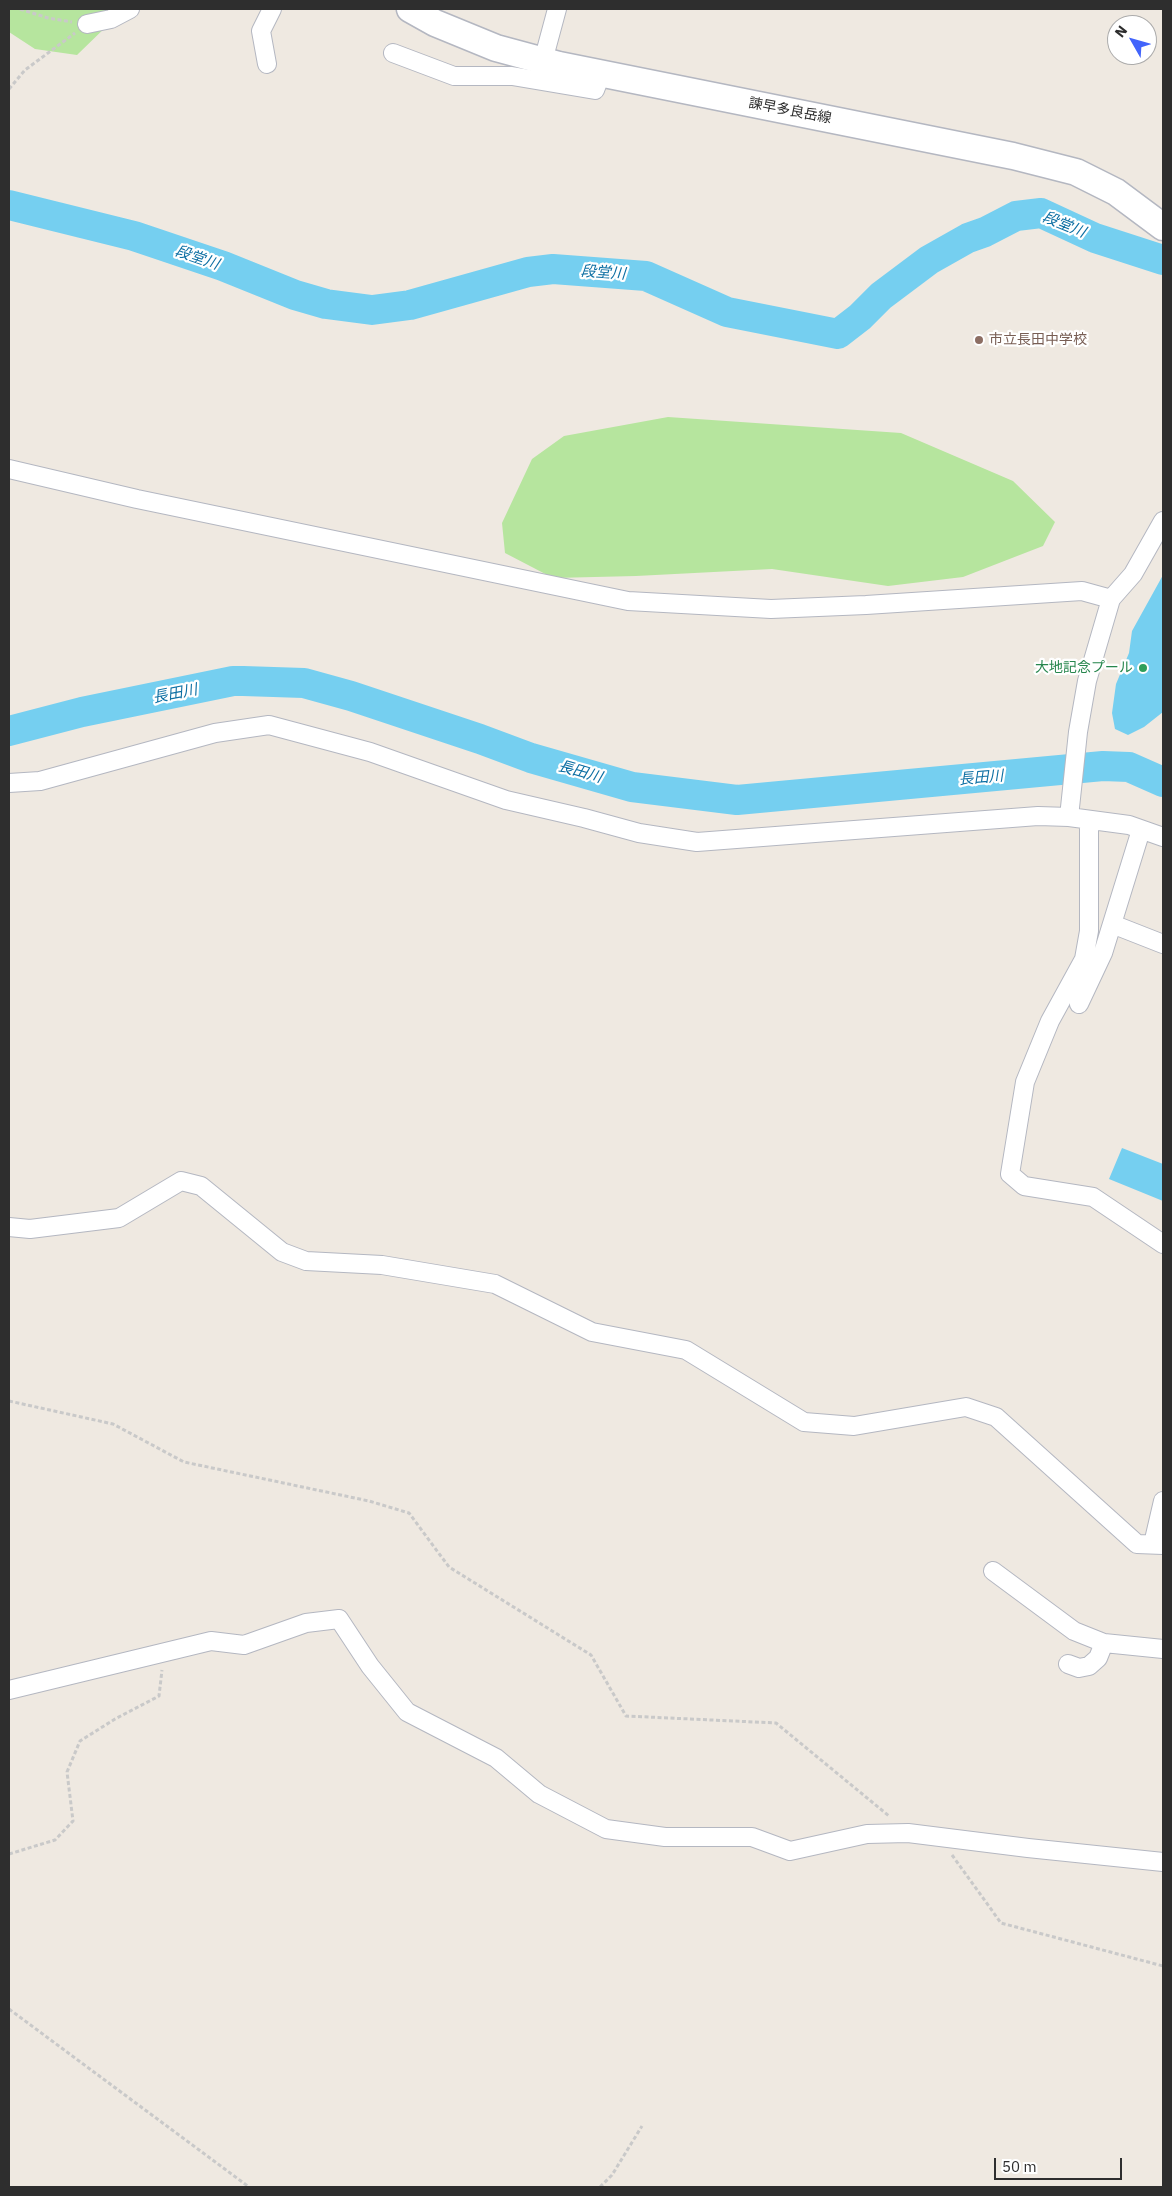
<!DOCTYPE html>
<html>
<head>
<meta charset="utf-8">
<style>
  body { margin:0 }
  #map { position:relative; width:1172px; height:2196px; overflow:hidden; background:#efe9e1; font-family:"IBM Plex Sans",sans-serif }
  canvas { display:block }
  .frame { position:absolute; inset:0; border:10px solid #2e2e2e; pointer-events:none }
  .north { position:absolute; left:1107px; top:15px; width:50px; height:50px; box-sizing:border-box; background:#fff; border:1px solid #ababab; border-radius:50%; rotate:308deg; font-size:14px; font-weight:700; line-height:20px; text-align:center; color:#2e2e2e }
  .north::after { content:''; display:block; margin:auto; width:18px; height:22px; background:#4264fb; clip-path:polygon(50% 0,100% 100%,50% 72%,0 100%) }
  .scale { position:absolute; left:994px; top:2158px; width:128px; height:22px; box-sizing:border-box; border:2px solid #2e2e2e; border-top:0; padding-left:6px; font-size:15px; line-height:18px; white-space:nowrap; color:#2e2e2e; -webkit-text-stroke:4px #fff; paint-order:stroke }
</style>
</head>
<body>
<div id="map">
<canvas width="1172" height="2196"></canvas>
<div class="frame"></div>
<div class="north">N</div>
<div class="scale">50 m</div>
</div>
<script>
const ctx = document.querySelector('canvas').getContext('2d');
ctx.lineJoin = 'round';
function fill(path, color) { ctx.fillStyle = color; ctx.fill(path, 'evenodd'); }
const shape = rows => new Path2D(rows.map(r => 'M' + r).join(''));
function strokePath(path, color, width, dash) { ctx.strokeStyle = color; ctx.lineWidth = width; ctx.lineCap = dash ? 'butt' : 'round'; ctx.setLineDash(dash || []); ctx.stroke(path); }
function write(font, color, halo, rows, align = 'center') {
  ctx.font = font + ' "IBM Plex Sans","Noto Sans JP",sans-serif'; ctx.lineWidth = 4.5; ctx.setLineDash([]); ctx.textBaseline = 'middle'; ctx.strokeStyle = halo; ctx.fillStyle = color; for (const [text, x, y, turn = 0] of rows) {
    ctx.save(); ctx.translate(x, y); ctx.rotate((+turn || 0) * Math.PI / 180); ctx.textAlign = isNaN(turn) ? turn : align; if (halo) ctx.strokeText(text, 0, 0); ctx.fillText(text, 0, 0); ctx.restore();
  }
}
const green = shape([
  [9,9,116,9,112,21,77,55,35,49,9,32],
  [668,417,901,433,1013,481,1055,522,1043,546,963,577,888,586,772,569,636,576,553,578,505,553,502,523,532,459,564,436]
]);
const water = shape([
  [1163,575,1163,712,1144,727,1128,735,1115,729,1112,713,1116,684,1129,653,1132,631],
  [1122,1148,1163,1164,1163,1201,1109,1179]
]);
const river = shape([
  [9,205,134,236,223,266,295,295,326,304,372,310,410,305,528,272,553,269,646,276,727,312,838,334,860,317,881,296,929,260,968,238,985,232,1016,216,1041,213,1095,238,1163,260],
  [9,731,82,712,233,681,243,681,304,683,351,696,480,739,531,758,632,787,737,800,1103,766,1129,767,1163,782]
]);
const path = shape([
  [20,9,48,18,72,22],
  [9,89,25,70,75,33],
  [9,1401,113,1424,184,1462,369,1501,409,1513,449,1567,591,1655,626,1716,776,1723,889,1816],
  [9,1854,55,1840,73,1821,67,1772,80,1741,115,1719,159,1696,162,1670],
  [952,1855,1001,1923,1163,1966],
  [9,2009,249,2187],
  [600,2187,612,2175,642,2126]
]);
const street = shape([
  [87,24,111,19,130,9],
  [393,53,454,76,512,76,595,90,601,74],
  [543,61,557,9],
  [267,64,261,31,272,9],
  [9,469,137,499,628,601,771,609,866,605,1082,591,1111,599],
  [9,783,40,781,215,733,269,725,370,752,506,800,584,818,639,833,697,842,1038,816,1069,817,1129,825,1163,837],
  [1069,817,1078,732,1087,681,1111,599,1133,574,1163,521],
  [1089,820,1089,931,1084,959,1050,1021,1025,1082,1010,1174,1024,1186,1093,1197,1163,1244],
  [1112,924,1163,944],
  [1079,1004,1103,953,1141,830],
  [9,1227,30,1229,119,1218,181,1181,201,1186,282,1252,306,1261,382,1265,495,1284,592,1332,686,1350,804,1422,854,1426,966,1407,996,1417,1137,1544,1163,1545],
  [1153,1544,1163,1501],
  [993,1571,1074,1631,1104,1643,1163,1649],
  [1068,1664,1079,1668,1089,1666,1098,1658,1104,1643],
  [9,1690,211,1641,244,1645,306,1623,339,1619,370,1666,407,1712,496,1758,539,1794,606,1829,665,1837,752,1837,790,1851,867,1834,908,1833,1028,1848,1163,1862]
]);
const secondary = shape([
  [410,9,435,23,496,48,559,65,1013,156,1076,172,1116,192,1163,227]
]);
const markers = [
  [979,340,5,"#8d6e63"],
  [1143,668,5,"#2e9e5b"]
];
const streetNames = [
  ["諫早多良岳線",790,111,11]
];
const educationNames = [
  ["市立長田中学校",989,340]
];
const leisureNames = [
  ["大地記念プール",1133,668]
];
const waterNames = [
  ["段堂川",1064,225,22],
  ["段堂川",197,258,19],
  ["段堂川",603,273,4],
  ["長田川",175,694,-11],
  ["長田川",580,772,16],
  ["長田川",981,778,-5]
];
fill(green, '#b6e59e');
fill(water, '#75cff0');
strokePath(river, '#75cff0', 30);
strokePath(street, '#b4b7c1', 20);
strokePath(secondary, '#b4b7c1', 29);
strokePath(path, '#c9c9c9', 3, [4, 2.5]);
strokePath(street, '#fff', 18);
strokePath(secondary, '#fff', 26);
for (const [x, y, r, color] of markers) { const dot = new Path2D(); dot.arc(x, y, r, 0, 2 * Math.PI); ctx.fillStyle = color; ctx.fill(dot); strokePath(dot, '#fff', 2); }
write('14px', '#2e2e2e', '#fff', streetNames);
write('14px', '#785e54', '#fff', educationNames, 'left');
write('14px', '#27864d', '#fff', leisureNames, 'right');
write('italic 15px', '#0d6fa3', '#fff', waterNames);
</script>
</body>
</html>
